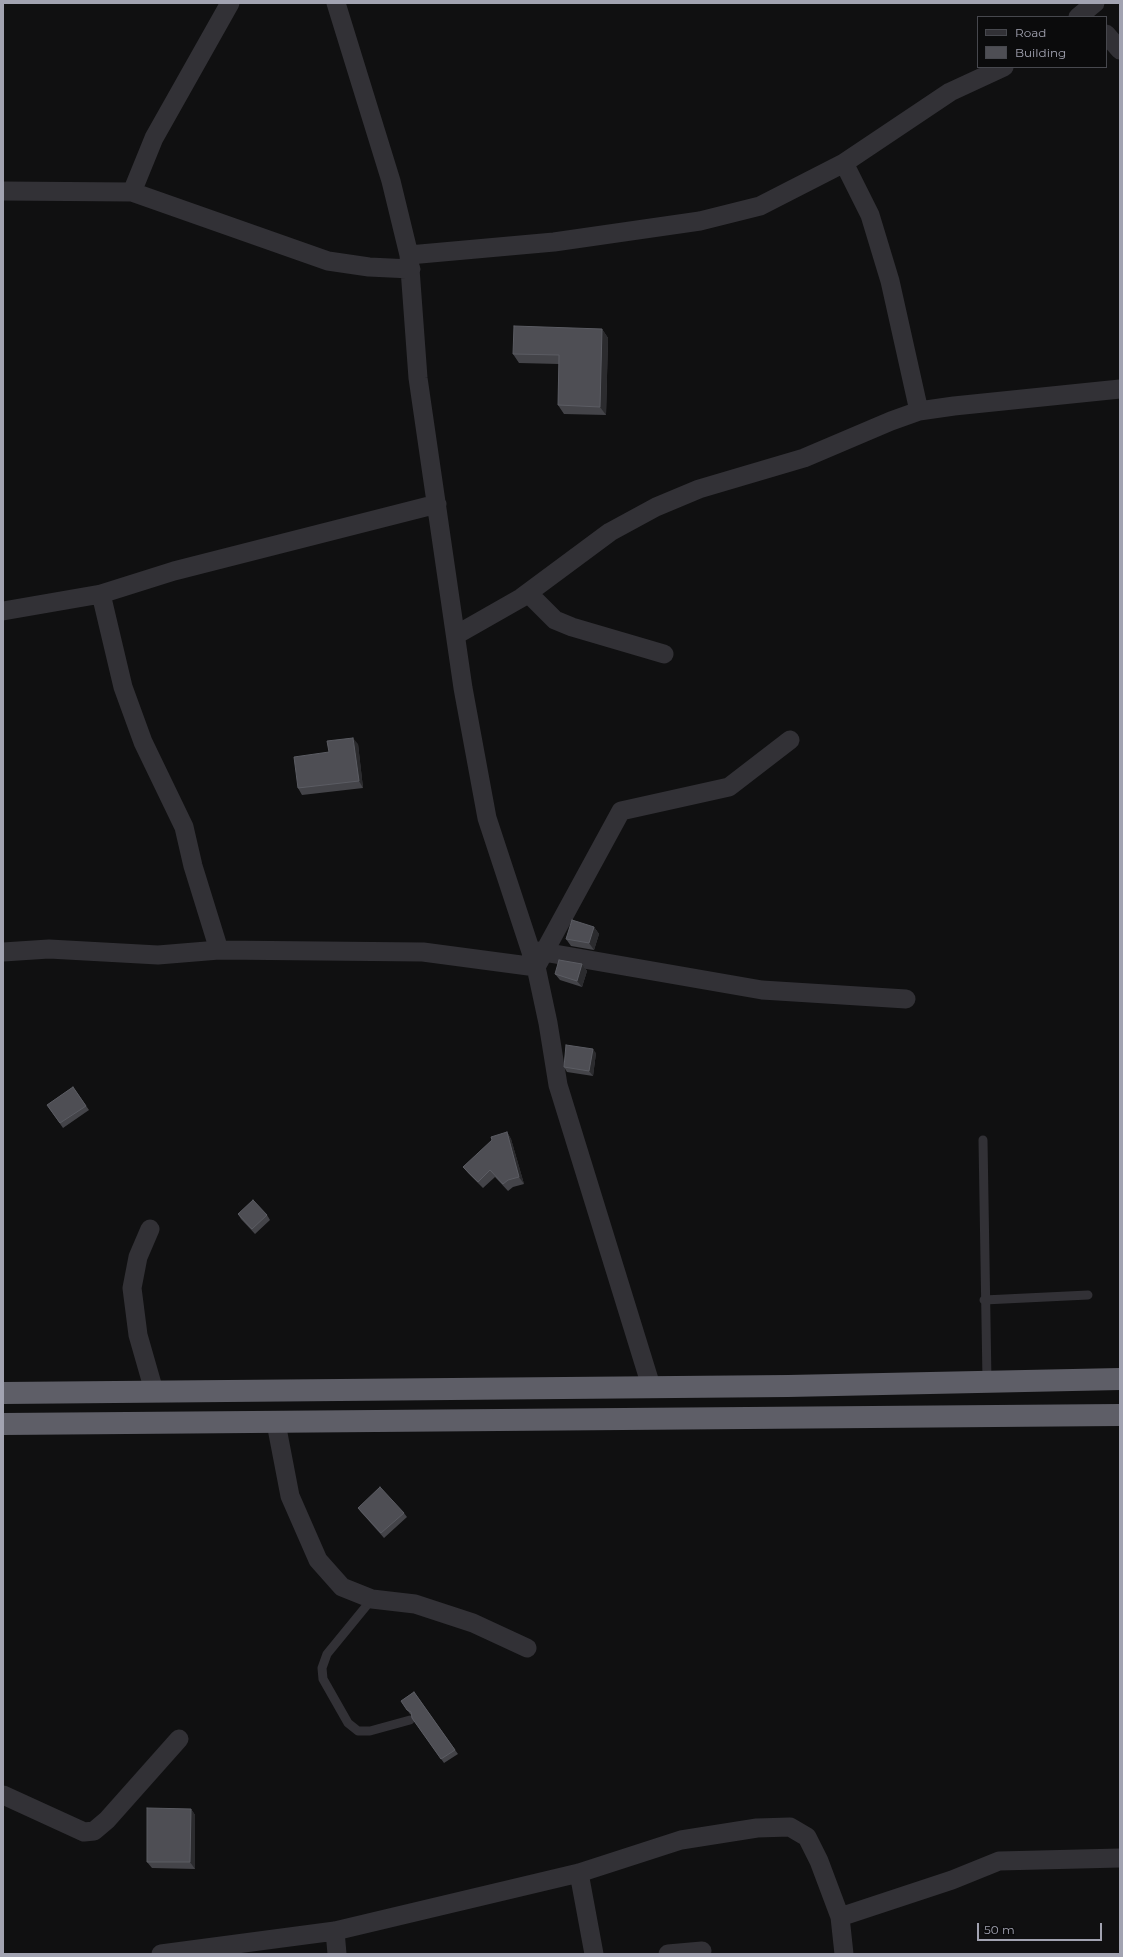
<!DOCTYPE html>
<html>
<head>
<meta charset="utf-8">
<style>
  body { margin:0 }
  #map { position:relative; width:1123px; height:1957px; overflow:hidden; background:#101011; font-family:Montserrat,sans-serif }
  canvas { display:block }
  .frame { position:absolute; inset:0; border:4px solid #a2a3b1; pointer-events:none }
  .legend { position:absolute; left:977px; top:16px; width:130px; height:52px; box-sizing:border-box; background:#0b0b0c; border:1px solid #47484e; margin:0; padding:5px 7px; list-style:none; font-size:12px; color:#a2a3b1 }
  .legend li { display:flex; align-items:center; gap:8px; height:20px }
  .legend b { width:20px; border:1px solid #47484e }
  .scale { position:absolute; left:977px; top:1923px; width:125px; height:18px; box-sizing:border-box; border:2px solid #a2a3b1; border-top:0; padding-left:5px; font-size:12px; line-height:14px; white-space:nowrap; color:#a2a3b1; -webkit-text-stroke:3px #0b0b0c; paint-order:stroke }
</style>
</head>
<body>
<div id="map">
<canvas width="1123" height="1957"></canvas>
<div class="frame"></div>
<ul class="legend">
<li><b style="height:5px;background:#323136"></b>Road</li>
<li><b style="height:11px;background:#4e4e54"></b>Building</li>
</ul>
<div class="scale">50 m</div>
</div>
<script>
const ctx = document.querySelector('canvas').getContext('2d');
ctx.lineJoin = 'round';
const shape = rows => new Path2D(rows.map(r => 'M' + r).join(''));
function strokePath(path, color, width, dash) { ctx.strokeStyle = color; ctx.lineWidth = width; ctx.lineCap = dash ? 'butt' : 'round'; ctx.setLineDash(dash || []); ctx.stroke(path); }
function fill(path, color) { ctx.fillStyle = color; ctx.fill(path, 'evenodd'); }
const lane = shape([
  [983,1140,987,1381],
  [984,1300,1088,1295],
  [372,1599,327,1654,322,1668,323,1679,348,1723,358,1731,370,1731,410,1720]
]);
const street = shape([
  [336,3,391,181,409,255,418,378,463,688,487,818,536,967,548,1023,558,1085,651,1386],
  [1078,17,1095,3],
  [1106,34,1120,50],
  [844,163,870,215,890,281,919,411],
  [3,191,132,192,328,261,369,267,411,269],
  [132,192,154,138,230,3],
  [409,255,554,242,700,221,760,206,844,163,950,92,1004,67],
  [528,593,555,620,572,627,664,654],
  [101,594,123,687,143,742,184,827,193,866,219,950],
  [3,611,101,594,174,571,437,504],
  [456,635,521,598,610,532,656,507,699,489,804,458,891,421,919,411,954,406,1120,389],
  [532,950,762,990,906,999],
  [3,952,49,949,158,955,219,950,423,952,536,967,621,811,729,787,790,740],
  [150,1229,138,1257,132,1288,138,1335,154,1391],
  [276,1423,290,1496,318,1560,342,1587,372,1599,415,1604,473,1623,527,1648],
  [3,1795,84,1832,94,1831,107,1820,179,1739],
  [579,1873,594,1954],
  [840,1917,952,1880,999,1861,1120,1858],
  [335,1931,337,1954],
  [161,1954,335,1931,579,1873,681,1840,757,1828,790,1827,807,1837,819,1861,840,1917,844,1954],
  [668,1954,702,1951]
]);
const highway = shape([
  [3,1393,788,1386,1120,1379],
  [3,1424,1120,1415]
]);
const wall = shape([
  [602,329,608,338,606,415,564,414,558,405,559,364,519,363,513,354],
  [358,744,363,788,302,795,298,788,329,752],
  [594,927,599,934,594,950,571,946,566,939],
  [582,964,587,971,582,987,560,980,555,974],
  [596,1053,593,1076,567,1072,564,1067],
  [73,1087,89,1110,63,1128,47,1105],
  [507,1132,511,1139,524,1184,513,1187,508,1191,495,1177,483,1188,468,1173,463,1167],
  [238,1214,267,1215,270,1220,255,1234,241,1219],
  [358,1508,404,1513,407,1517,384,1538,361,1512],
  [414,1692,458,1754,444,1763,412,1718,412,1715,410,1714,401,1701],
  [191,1809,195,1815,195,1869,152,1868,147,1862]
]);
const shadedWall = shape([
  [602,329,608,338,606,415,600,407],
  [353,738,358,744,363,788,359,781],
  [594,927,599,934,594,950,589,943],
  [582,964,587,971,582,987,577,981],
  [593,1049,596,1053,593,1076,589,1071],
  [507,1132,511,1139,524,1184,519,1177],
  [191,1809,195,1815,195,1869,190,1862]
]);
const building = shape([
  [514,326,602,329,600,407,558,405,559,355,513,354,514,326],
  [353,738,359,781,298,788,294,757,329,752,327,741,353,738],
  [572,920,594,927,589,943,566,939,572,920],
  [559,960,582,964,577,981,555,974,559,960],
  [566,1045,593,1049,589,1071,564,1067,566,1045],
  [73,1087,86,1106,60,1123,47,1105,73,1087],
  [507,1132,519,1177,508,1180,503,1184,490,1170,478,1182,463,1167,492,1140,491,1137,507,1132],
  [253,1200,267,1215,252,1229,238,1214,253,1200],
  [380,1487,404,1513,381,1533,358,1508,380,1487],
  [414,1692,455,1750,441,1759,412,1718,411,1712,407,1710,401,1701,414,1692],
  [147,1808,191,1809,190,1862,147,1862,147,1808]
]);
strokePath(lane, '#323136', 9);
strokePath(street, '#323136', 19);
strokePath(highway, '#5e5e67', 22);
fill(wall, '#444449');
fill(shadedWall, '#2b2b2e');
fill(building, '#4e4e54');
strokePath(building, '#5b5c63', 1);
</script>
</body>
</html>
